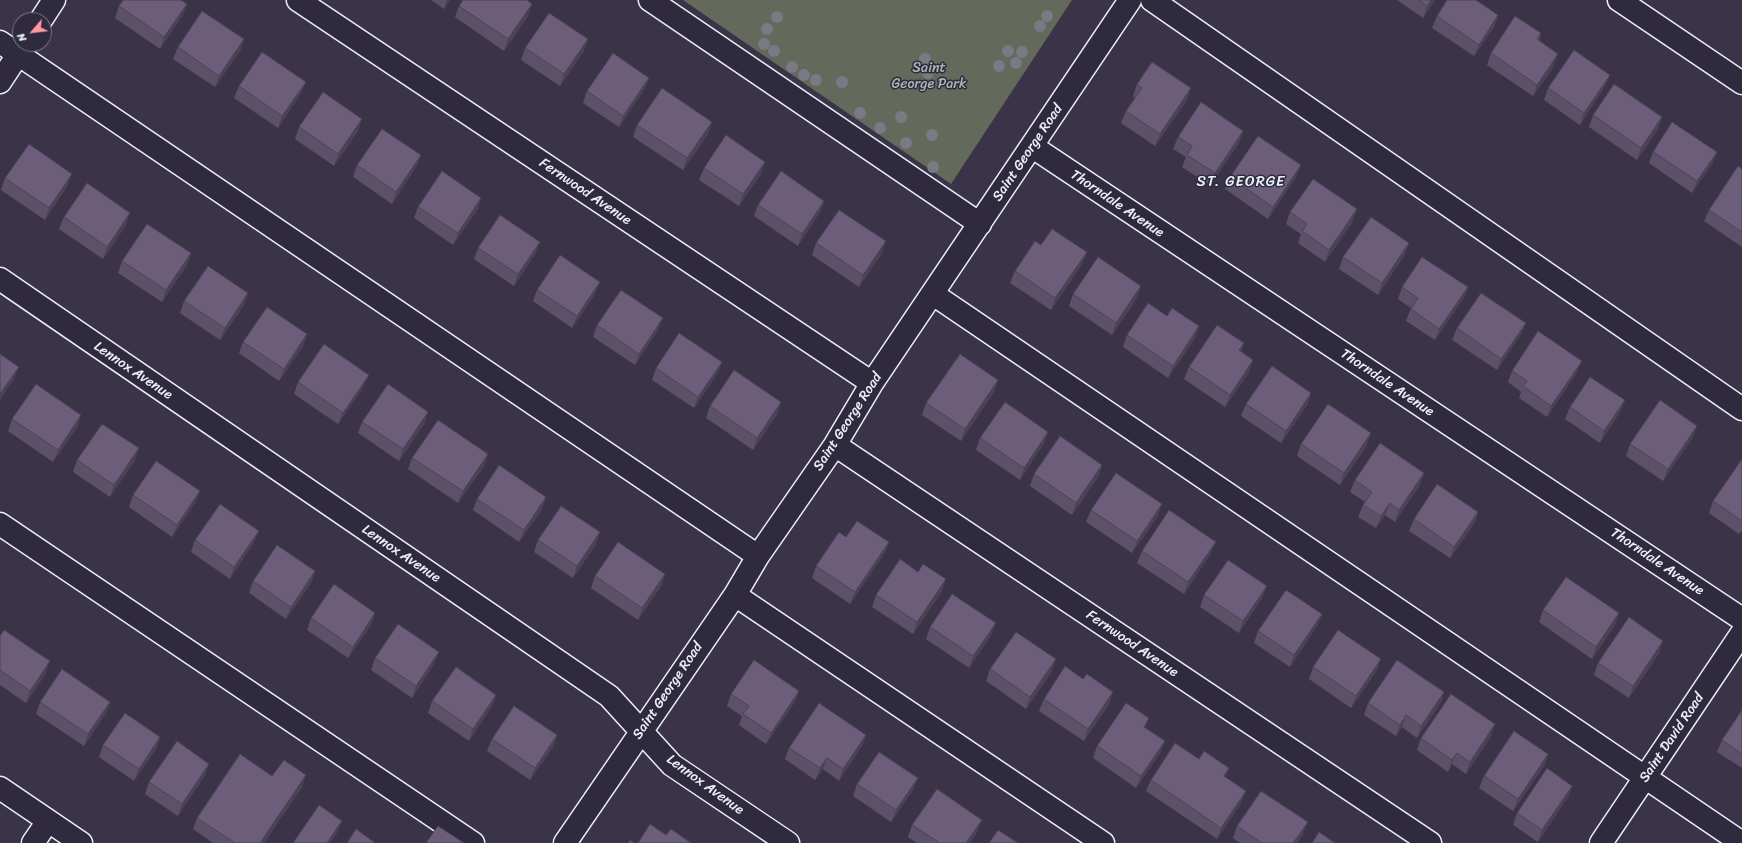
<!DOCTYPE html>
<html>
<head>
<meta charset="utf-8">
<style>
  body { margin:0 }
  #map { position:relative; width:1742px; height:843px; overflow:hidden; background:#3b3449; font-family:Sriracha,sans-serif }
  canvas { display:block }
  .north { position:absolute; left:12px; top:12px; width:40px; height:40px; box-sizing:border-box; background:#2f2a3d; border:1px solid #797a88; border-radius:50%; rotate:242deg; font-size:11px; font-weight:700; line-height:16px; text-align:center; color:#e8f1f8 }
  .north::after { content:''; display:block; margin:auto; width:14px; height:18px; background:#ff9aa2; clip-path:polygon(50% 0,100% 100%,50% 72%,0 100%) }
</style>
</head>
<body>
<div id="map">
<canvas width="1742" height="843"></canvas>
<div class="north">N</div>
</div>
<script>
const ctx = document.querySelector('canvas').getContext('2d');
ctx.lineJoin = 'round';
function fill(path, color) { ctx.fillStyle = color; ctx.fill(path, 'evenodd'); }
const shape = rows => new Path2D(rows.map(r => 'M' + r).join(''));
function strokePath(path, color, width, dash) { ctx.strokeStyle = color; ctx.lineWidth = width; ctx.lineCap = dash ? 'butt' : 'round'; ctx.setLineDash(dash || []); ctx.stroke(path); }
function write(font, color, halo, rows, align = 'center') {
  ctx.font = font + ' Sriracha,sans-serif'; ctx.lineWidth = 3; ctx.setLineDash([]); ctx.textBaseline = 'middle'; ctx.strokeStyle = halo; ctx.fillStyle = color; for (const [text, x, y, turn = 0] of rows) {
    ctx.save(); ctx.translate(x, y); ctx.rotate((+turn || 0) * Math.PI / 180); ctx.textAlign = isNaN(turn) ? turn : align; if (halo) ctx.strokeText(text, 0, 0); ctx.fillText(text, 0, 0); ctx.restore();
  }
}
const green = shape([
  [683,0,1072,0,951,184]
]);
const minor = shape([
  [298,0,872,383],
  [650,0,980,224],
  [1152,0,1742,409],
  [1619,0,1742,83],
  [41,20,54,0],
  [0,42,758,556],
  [0,82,25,44],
  [1033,147,1742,619],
  [0,279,609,696,672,765,788,843],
  [933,294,1742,843],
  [835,445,1430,843],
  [0,524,473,843],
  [735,595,1103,843],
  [0,788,81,843],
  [33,843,48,821],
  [565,843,735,595,758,556,835,445,872,383,1130,0],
  [1601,843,1742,633]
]);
const trees = [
  [1047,16],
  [777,17],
  [1040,26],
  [767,29],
  [764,44],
  [774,51],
  [1008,51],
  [1022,52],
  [925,59],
  [1016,63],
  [999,66],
  [792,67],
  [928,73],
  [804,75],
  [816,80],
  [842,82],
  [860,113],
  [901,117],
  [880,128],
  [932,135],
  [906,143],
  [933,167]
];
const wall = shape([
  [431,0,450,0,444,9],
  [1397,0,1435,0,1423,18],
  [187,4,182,16,160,49,115,18,119,6],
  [459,6,528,16,504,51,455,17],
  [1498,15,1494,27,1474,56,1432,28,1437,16],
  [1541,33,1539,40,1554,66,1533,96,1487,65,1491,53],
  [244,39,240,51,215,87,173,59,178,47],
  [525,48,584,51,560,86,521,60],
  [1610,75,1605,86,1580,125,1544,100,1548,88],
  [649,78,644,90,619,127,583,103,587,91],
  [1137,84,1187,100,1155,146,1121,123,1126,111,1135,98,1133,96],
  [239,86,301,93,278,128,234,98],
  [1593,115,1662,117,1658,129,1637,160,1589,127],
  [712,122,708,134,683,170,633,137,637,125],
  [299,127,358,131,334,166,295,139],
  [1178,137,1239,143,1210,185,1182,167,1186,157,1173,149],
  [1653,152,1717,152,1712,164,1692,193,1649,163],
  [421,155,416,167,392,204,353,177,357,165],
  [704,168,761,174,739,206,699,180],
  [1742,169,1742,247,1704,221,1709,210],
  [1230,177,1296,177,1268,219,1225,189],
  [5,178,68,185,45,220,1,190],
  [481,198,477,210,453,245,414,218,418,207],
  [824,201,820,212,798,246,754,216,758,205],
  [1290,212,1353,221,1325,262,1298,243,1301,234,1286,224],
  [64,217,126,225,103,259,59,229],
  [540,242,535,254,514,286,474,259,478,248],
  [816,243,882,253,859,287,812,255],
  [1087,252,1082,264,1051,310,1010,283,1015,271],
  [191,253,187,265,162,302,118,273,122,261],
  [1405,254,1378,295,1339,269,1343,257],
  [1402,287,1468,287,1463,299,1435,340,1406,321,1411,308,1398,299],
  [537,290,595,294,572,328,533,301],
  [1073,294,1137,298,1112,335,1069,306],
  [184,301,244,305,220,340,180,313],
  [597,325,658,330,635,365,593,337],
  [1457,328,1521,334,1497,370,1452,340],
  [307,334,303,346,279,381,239,353,243,342],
  [1127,335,1195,338,1168,378,1123,347],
  [1244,343,1241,352,1249,372,1225,407,1184,379,1189,367],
  [722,362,717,374,694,408,652,380,656,368],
  [1512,371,1577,372,1547,417,1519,398,1521,392,1508,382],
  [998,380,994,392,961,441,922,415,926,403],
  [298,382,364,386,338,424,294,394],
  [1311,393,1307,405,1281,443,1241,416,1246,404],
  [1625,400,1620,412,1600,443,1565,419,1570,407],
  [781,402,777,414,753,450,706,418,710,406],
  [428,412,424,424,399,461,358,433,362,422],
  [81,415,77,427,53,462,8,431,12,419],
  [1048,432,1044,443,1020,480,976,450,980,438],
  [1693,437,1663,481,1626,456,1630,444],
  [1301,444,1367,445,1340,485,1297,456],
  [488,454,484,466,458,503,408,469,412,458],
  [1742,459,1742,530,1739,534,1709,513,1713,501],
  [77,460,135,460,110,497,73,472],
  [1102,465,1098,477,1072,515,1030,486,1034,474],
  [1355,480,1420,485,1395,522,1385,515,1376,528,1358,517,1363,505,1365,502,1350,492],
  [133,495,195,503,172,537,129,507],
  [546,497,542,509,519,542,473,510,477,499],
  [1091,510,1158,516,1132,553,1086,522],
  [1478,512,1474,524,1450,558,1409,531,1414,519],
  [259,531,254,542,230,579,191,552,195,540],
  [538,540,596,544,573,578,534,552],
  [889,542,884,554,850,604,812,578,816,566],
  [1142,551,1211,553,1184,594,1137,563],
  [315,571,311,583,286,619,249,593,253,581],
  [665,574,661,586,638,620,591,588,595,576],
  [942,591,913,634,872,607,876,595],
  [1204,595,1262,598,1239,633,1200,607],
  [1543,610,1615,625,1592,659,1539,622],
  [375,613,371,625,348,658,307,630,311,618],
  [1322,614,1317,626,1290,667,1254,643,1258,631],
  [930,627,991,635,969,668,926,639],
  [0,636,46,673,26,703,0,685],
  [1659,653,1629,698,1594,675,1598,663],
  [375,658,434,664,412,698,371,670],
  [1313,667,1377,670,1351,708,1309,679],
  [990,669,1052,671,1026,709,986,681],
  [799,691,794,703,766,744,739,725,742,716,727,706,731,694],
  [1444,692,1440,704,1417,738,1402,727,1396,736,1364,715,1368,703],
  [496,695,492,706,469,741,428,713,432,701],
  [1044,699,1109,704,1084,741,1039,711],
  [40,702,110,702,106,713,84,746,36,714],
  [1742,710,1742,768,1717,752,1722,740],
  [1146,728,1165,741,1160,753,1136,788,1093,758,1097,746],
  [557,735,553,747,530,780,487,751,492,739],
  [866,735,862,746,839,781,823,769,815,780,785,759,789,748],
  [1491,736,1466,774,1452,764,1448,772,1417,750,1421,738],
  [160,737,156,749,134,781,99,757,103,745],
  [1548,754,1544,766,1513,811,1479,788,1484,776],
  [205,775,178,816,145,794,149,782],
  [272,776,302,787,264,843,213,843,193,829,197,818],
  [1226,778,1241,803,1217,839,1146,791,1151,780],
  [857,784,913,790,891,822,853,796],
  [1572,786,1568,797,1538,842,1513,825,1517,813],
  [912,825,977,832,970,843,917,843,908,837],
  [1237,826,1303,834,1297,843,1240,843,1233,838]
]);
const shadedWall = shape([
  [447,0,450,0,444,9],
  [1431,0,1435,0,1423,18,1427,6],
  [187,4,182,16,160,49,164,37],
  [532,4,528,16,504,51,508,39],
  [1498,15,1494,27,1474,56,1479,45],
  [244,39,240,51,215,87,219,76],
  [588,39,584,51,560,86,564,74],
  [1558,54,1554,66,1533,96,1537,85],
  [1610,75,1605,86,1580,125,1584,113],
  [649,78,644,90,619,127,623,116],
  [306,82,301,93,278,128,282,116],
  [1191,88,1187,100,1155,146,1160,134],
  [1662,117,1658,129,1637,160,1641,148],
  [362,119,358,131,334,166,338,154],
  [712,122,708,134,683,170,687,158],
  [1243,131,1239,143,1210,185,1215,173],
  [1717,152,1712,164,1692,193,1697,181],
  [421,155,416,167,392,204,396,192],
  [765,162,761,174,739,206,743,194],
  [1301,165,1296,177,1268,219,1273,207],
  [72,174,68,185,45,220,49,208],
  [481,198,477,210,453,245,458,233],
  [824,201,820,212,798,246,802,234],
  [1357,209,1353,221,1325,262,1329,250],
  [130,213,126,225,103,259,107,247],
  [886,241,882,253,859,287,863,275],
  [540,242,535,254,514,286,518,274],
  [1409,243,1405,254,1378,295,1382,283],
  [1087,252,1082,264,1051,310,1055,298],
  [191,253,187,265,162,302,166,290],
  [600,282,595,294,572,328,577,316],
  [1141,286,1137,298,1112,335,1116,323],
  [1468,287,1463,299,1435,340,1439,329],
  [248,293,244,305,220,340,225,328],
  [663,318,658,330,635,365,639,354],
  [1526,323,1521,334,1497,370,1501,359],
  [1199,326,1195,338,1168,378,1173,366],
  [307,334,303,346,279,381,284,369],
  [1244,343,1239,355,1239,350],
  [1253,360,1249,372,1225,407,1230,395],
  [1582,361,1577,372,1547,417,1551,406],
  [722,362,717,374,694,408,698,397],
  [19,367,14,379,0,400,0,394],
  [369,375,364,386,338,424,343,413],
  [998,380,994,392,961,441,965,429],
  [1311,393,1307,405,1281,443,1286,431],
  [1625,400,1620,412,1600,443,1604,431],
  [781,402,777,414,753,450,757,438],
  [428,412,424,424,399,461,403,449],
  [81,415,77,427,53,462,58,450],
  [1697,426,1693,437,1663,481,1668,469],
  [1048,432,1044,443,1020,480,1024,468],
  [1371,433,1367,445,1340,485,1344,473],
  [139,448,135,460,110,497,114,485],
  [488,454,484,466,458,503,463,491],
  [1102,465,1098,477,1072,515,1076,503],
  [1424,473,1420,485,1395,522,1399,510],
  [200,491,195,503,172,537,177,525],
  [546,497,542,509,519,542,524,530],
  [1390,503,1385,515,1376,528,1381,516],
  [1162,504,1158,516,1132,553,1137,541],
  [1478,512,1474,524,1450,558,1454,547],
  [259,531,254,542,230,579,234,567],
  [600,532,596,544,573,578,577,566],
  [889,542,884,554,850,604,855,592],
  [1216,542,1211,553,1184,594,1188,582],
  [315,571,311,583,286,619,291,607],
  [665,574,661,586,638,620,642,608],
  [946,579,942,591,913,634,917,622],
  [1267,586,1262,598,1239,633,1243,621],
  [375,613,371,625,348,658,353,647],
  [1619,613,1615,625,1592,659,1596,647],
  [1322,614,1317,626,1290,667,1294,655],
  [996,623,991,635,969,668,973,656],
  [1663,641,1659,653,1629,698,1633,686],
  [439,652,434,664,412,698,416,686],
  [1056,659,1052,671,1026,709,1030,697],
  [1381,659,1377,670,1351,708,1356,696],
  [50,661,46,673,26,703,30,691],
  [799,691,794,703,766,744,771,733],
  [1113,692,1109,704,1084,741,1088,729],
  [1444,692,1440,704,1417,738,1421,726],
  [496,695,492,706,469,741,473,729],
  [110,702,106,713,84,746,88,734],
  [1406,715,1402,727,1396,736,1400,725],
  [1149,718,1145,730,1144,727],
  [1495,724,1491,736,1466,774,1470,762],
  [557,735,553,747,530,780,535,768],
  [866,735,862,746,839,781,843,769],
  [160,737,156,749,134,781,139,769],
  [1165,741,1160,753,1136,788,1141,776],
  [1457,753,1452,764,1448,772,1452,760],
  [1548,754,1544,766,1513,811,1518,799],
  [827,758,823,769,815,780,820,768],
  [209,764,205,775,178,816,182,804],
  [1229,768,1225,780,1224,776],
  [306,775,302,787,264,843,260,843],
  [918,778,913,790,891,822,896,810],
  [1572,786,1568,797,1538,842,1542,830],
  [1246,791,1241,803,1217,839,1221,828],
  [982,820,977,832,970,843,966,843],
  [342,821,337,833,330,843,327,843],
  [1308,822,1303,834,1297,843,1293,843]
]);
const building = shape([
  [123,0,181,0,187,4,164,37,119,6,123,0],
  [463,0,527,0,532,4,508,39,459,6,463,0],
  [1419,0,1431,0,1427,6,1419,0],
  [1447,0,1476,0,1498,15,1479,45,1437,16,1447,0],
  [202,11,244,39,219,76,178,47,202,11],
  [549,13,588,39,564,74,525,48,549,13],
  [1515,16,1541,33,1537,39,1558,54,1537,85,1491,53,1515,16],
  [1574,50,1610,75,1584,113,1548,88,1574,50],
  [262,52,306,82,282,116,239,86,262,52],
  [613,53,649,78,623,116,587,91,613,53],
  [1152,62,1191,88,1160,134,1126,111,1142,88,1137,84,1152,62],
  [1614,84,1662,117,1641,148,1593,115,1614,84],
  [662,88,712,122,687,158,637,125,662,88],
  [323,92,362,119,338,154,299,127,323,92],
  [1201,102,1243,131,1215,173,1187,155,1192,146,1178,137,1201,102],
  [1672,122,1717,152,1697,181,1653,152,1672,122],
  [382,129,421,155,396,192,357,165,382,129],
  [726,135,765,162,743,194,704,168,726,135],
  [1258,136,1301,165,1273,207,1230,177,1258,136],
  [29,144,72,174,49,208,5,178,29,144],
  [1738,166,1742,169,1742,232,1709,210,1738,166],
  [442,171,481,198,458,233,418,207,442,171],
  [781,171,824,201,802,234,758,205,781,171],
  [1313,179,1357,209,1329,250,1302,231,1307,224,1290,212,1313,179],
  [87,183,130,213,107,247,64,217,87,183],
  [839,210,886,241,863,275,816,243,839,210],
  [500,215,540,242,518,274,478,248,500,215],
  [1371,217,1409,243,1382,283,1343,257,1371,217],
  [147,224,191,253,166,290,122,261,147,224],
  [1052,229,1087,252,1055,298,1015,271,1035,241,1041,245,1052,229],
  [560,255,600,282,577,316,537,290,560,255],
  [1098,257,1141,286,1116,323,1073,294,1098,257],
  [1422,257,1468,287,1439,329,1411,309,1418,298,1402,287,1422,257],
  [208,266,248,293,225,328,184,301,208,266],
  [621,290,663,318,639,354,597,325,621,290],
  [1481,293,1526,323,1501,359,1457,328,1481,293],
  [1148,303,1167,316,1172,308,1199,326,1173,366,1127,335,1148,303],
  [267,307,307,334,284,369,243,342,267,307],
  [1217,325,1244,343,1239,350,1253,360,1230,395,1189,367,1217,325],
  [1538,331,1582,361,1551,406,1523,386,1527,381,1512,371,1538,331],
  [679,333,722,362,698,397,656,368,679,333],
  [324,344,369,375,343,413,298,382,324,344],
  [0,354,19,367,0,394,0,354],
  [960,354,998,380,965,429,926,403,960,354],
  [1272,366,1311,393,1286,431,1246,404,1272,366],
  [734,370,781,402,757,438,710,406,734,370],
  [1590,377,1625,400,1604,431,1570,407,1590,377],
  [36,384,81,415,58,450,12,419,36,384],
  [388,384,428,412,403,449,362,422,388,384],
  [1660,400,1697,426,1668,469,1630,444,1660,400],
  [1005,402,1048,432,1024,468,980,438,1005,402],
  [1328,404,1371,433,1344,473,1301,444,1328,404],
  [438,420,488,454,463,491,412,458,438,420],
  [102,424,139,448,114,485,77,460,102,424],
  [1060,436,1102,465,1076,503,1034,474,1060,436],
  [1380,443,1424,473,1399,510,1390,503,1381,516,1363,505,1372,492,1355,480,1380,443],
  [1742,459,1742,521,1713,501,1742,459],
  [156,461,200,491,177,525,133,495,156,461],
  [499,465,546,497,524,530,477,499,499,465],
  [1116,473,1162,504,1137,541,1091,510,1116,473],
  [1437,484,1478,512,1454,547,1414,519,1437,484],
  [220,504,259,531,234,567,195,540,220,504],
  [561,506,600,532,577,566,538,540,561,506],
  [1169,510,1216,542,1188,582,1142,551,1169,510],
  [857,521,889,542,855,592,816,566,839,532,846,537,857,521],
  [618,542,665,574,642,608,595,576,618,542],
  [277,545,315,571,291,607,253,581,277,545],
  [900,559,918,572,923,564,946,579,917,622,876,595,900,559],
  [1228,560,1267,586,1243,621,1204,595,1228,560],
  [1566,577,1619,613,1596,647,1543,610,1566,577],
  [334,584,375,613,353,647,311,618,334,584],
  [1286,590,1322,614,1294,655,1258,631,1286,590],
  [952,594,996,623,973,656,930,627,952,594],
  [1629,617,1663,641,1633,686,1598,663,1629,617],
  [398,624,439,652,416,686,375,658,398,624],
  [4,630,50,661,30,691,0,670,0,636,4,630],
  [1338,630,1381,659,1356,696,1313,667,1338,630],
  [1016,632,1056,659,1030,697,990,669,1016,632],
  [754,660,799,691,771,733,743,714,749,706,731,694,754,660],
  [1397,660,1444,692,1421,726,1406,715,1400,725,1368,703,1397,660],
  [1065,666,1083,679,1087,674,1113,692,1088,729,1044,699,1065,666],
  [456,667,496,695,473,729,432,701,456,667],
  [62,669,110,702,88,734,40,702,62,669],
  [1451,694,1495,724,1470,762,1457,753,1452,760,1421,738,1451,694],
  [819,703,866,735,843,769,827,758,820,768,789,748,819,703],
  [1126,703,1149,718,1144,727,1165,741,1141,776,1097,746,1126,703],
  [514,706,557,735,535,768,492,739,514,706],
  [1742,710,1742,754,1722,740,1742,710],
  [125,713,160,737,139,769,103,745,125,713],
  [1514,731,1548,754,1518,799,1484,776,1514,731],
  [177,741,209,764,182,804,149,782,177,741],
  [1175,743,1199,759,1204,751,1229,768,1224,776,1246,791,1221,828,1151,780,1175,743],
  [879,752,918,778,896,810,857,784,879,752],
  [240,754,272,776,284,760,306,775,260,843,235,843,197,818,240,754],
  [1547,768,1572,786,1542,830,1517,813,1547,768],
  [937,789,982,820,966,843,940,843,912,825,937,789],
  [1261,791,1308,822,1293,843,1262,843,1237,826,1261,791],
  [319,805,342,821,327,843,293,843,319,805],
  [650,824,666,835,671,829,691,843,638,843,650,824],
  [438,826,464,843,426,843,438,826],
  [356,829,374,842,374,843,347,843,356,829],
  [998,830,1018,843,989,843,998,830],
  [1319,832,1335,843,1312,843,1319,832],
  [630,840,634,843,628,843,630,840]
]);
const parkNames = [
  ["Saint",929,68],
  ["George Park",929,84]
];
const streetNames = [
  ["Saint George Road",1028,153,-56],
  ["Fernwood Avenue",585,192,34],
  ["Thorndale Avenue",1117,204,34],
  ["Lennox Avenue",133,371,34],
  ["Thorndale Avenue",1387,383,34],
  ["Saint George Road",848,422,-57],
  ["Lennox Avenue",401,554,34],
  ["Thorndale Avenue",1657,562,34],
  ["Fernwood Avenue",1132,644,34],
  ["Saint George Road",668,691,-56],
  ["Saint David Road",1672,738,-56],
  ["Lennox Avenue",705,785,36]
];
const neighbourhoodNames = [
  ["ST. GEORGE",1241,182]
];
fill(green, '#636a5c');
strokePath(minor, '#e8f1f8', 25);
strokePath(minor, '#2f2a3d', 22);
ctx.fillStyle = '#797a83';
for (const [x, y] of trees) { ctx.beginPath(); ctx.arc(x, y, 6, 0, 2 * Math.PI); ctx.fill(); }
fill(wall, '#5d516a');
fill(shadedWall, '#4c4256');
fill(building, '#6c5e7b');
strokePath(building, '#4c4256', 1);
write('14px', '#acb4b2', '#2f2a3d', parkNames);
write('14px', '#e8f1f8', '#2f2a3d', streetNames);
ctx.letterSpacing = '1px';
write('15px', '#e8f1f8', '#2f2a3d', neighbourhoodNames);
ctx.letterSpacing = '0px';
</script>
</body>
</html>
